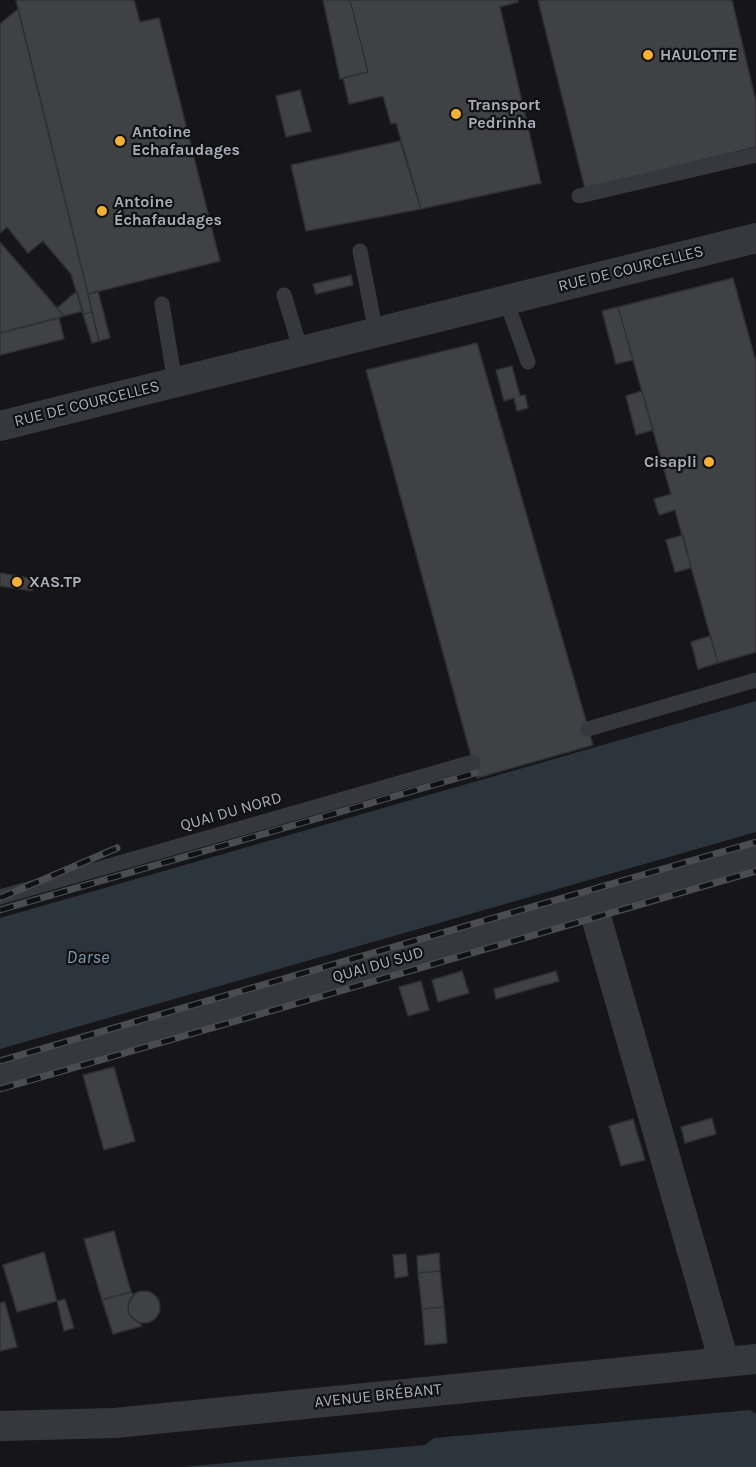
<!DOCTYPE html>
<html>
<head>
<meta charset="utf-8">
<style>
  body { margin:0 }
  canvas { display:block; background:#161618 }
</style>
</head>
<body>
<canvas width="756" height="1467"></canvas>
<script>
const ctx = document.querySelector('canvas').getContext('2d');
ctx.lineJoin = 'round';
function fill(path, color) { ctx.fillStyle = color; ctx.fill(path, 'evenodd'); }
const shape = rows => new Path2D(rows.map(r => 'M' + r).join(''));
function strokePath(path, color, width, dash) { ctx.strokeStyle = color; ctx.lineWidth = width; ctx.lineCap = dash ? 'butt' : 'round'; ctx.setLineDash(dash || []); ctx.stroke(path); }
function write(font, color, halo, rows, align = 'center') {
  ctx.font = font + ' Karla,sans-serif'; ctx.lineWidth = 4.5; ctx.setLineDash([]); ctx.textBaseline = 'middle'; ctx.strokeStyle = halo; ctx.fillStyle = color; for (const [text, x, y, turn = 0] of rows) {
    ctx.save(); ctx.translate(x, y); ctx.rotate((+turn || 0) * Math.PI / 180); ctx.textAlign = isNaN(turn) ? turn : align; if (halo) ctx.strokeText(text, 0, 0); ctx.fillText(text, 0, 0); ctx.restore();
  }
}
const water = shape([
  [756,701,756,832,0,1049,0,918],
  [750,1410,756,1414,756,1467,182,1467,425,1445,434,1438]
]);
const building = shape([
  [16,0,134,0,140,22,159,18,220,261,88,294,16,0],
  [323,0,350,0,368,72,340,79,323,0],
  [350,0,518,0,518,2,500,7,541,183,421,209,396,123,391,124,383,96,349,104,343,78,368,72,350,0],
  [538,0,732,0,756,102,756,147,585,189,538,0],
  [18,9,88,294,92,312,83,314,71,274,43,241,28,253,7,227,0,233,0,24,18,9],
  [300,90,311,131,286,137,276,96,300,90],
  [400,141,421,209,306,231,291,165,400,141],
  [0,242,57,308,64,316,0,333,0,242],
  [351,275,353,285,316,294,313,284,351,275],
  [733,278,756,362,756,652,718,663,675,510,659,515,654,499,671,494,618,307,733,278],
  [77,291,83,311,64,316,57,308,77,291],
  [98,291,110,338,99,341,88,294,98,291],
  [618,307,633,360,616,364,602,311,618,307],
  [92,312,99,341,92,343,83,314,92,312],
  [59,318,64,339,0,355,0,333,59,318],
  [477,343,593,745,477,778,366,370,477,343],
  [512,366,520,396,525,395,528,408,517,411,514,398,504,401,496,370,512,366],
  [642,391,653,430,636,435,626,396,642,391],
  [683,535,691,568,675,572,666,540,683,535],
  [0,573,35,579,32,591,0,586,0,573],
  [710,636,718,663,698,669,691,642,710,636],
  [462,971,469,993,438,1002,432,980,462,971],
  [556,971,559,981,496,999,494,989,556,971],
  [421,981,429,1010,408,1016,399,987,421,981],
  [114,1067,135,1141,104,1150,83,1075,114,1067],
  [712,1118,716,1134,685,1143,681,1127,712,1118],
  [633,1119,645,1160,621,1166,609,1126,633,1119],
  [114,1231,131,1292,102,1300,84,1239,114,1231],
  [44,1252,57,1301,17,1312,3,1265,44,1252],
  [439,1253,440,1271,418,1273,417,1256,439,1253],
  [406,1254,408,1276,395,1278,393,1255,406,1254],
  [440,1271,444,1307,422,1309,418,1273,440,1271],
  '128 1307a16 16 0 1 1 32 0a16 16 0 1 1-32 0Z',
  [131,1292,134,1295,128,1305,129,1314,142,1326,113,1334,102,1300,131,1292],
  [65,1299,74,1328,64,1331,57,1301,65,1299],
  [5,1302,17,1347,0,1351,0,1303,5,1302],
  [444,1307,447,1343,425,1345,422,1309,444,1307]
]);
const service = shape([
  [579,196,756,155],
  [360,251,376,333],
  [284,295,301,351],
  [506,300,528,362],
  [162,304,175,382],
  [588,729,756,680],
  [0,897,473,762]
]);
const minor = shape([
  [0,426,756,238],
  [592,903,724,1362],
  [0,1074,756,855],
  [0,1426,115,1423,756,1359]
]);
const rail = shape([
  [0,898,117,848],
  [0,910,475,773],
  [0,1061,756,842],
  [0,1089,756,871]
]);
const markers = [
  [648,55,6,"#f2b134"],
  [456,114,6,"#f2b134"],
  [120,141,6,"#f2b134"],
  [102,211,6,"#f2b134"],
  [709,462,6,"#f2b134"],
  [17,582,6,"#f2b134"]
];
const poiNames = [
  ["HAULOTTE",660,55],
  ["Transport",468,105],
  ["Pedrinha",468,123],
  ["Antoine",132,132],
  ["Echafaudages",132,150],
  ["Antoine",114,202],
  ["Échafaudages",114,220],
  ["Cisapli",697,462,"right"],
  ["XAS.TP",29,582]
];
const streetNames = [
  ["RUE DE COURCELLES",631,269,-14],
  ["RUE DE COURCELLES",87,404,-14],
  ["QUAI DU NORD",231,812,-16],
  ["QUAI DU SUD",378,965,-16],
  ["AVENUE BRÉBANT",378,1396,-6]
];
const waterNames = [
  ["Darse",88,958]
];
fill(water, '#2c353c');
fill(building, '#404145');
strokePath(building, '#303034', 1.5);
strokePath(service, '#37383d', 15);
strokePath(minor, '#37383d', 30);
strokePath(rail, '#4a4c52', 7);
strokePath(rail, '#111113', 4.5, [14]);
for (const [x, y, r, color] of markers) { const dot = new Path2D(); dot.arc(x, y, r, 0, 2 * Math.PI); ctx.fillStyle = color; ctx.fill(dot); strokePath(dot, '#111113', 2); }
write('bold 16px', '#a8adb8', '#111113', poiNames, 'left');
write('16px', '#a8adb8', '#111113', streetNames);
write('italic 18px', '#7f9bb3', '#111113', waterNames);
</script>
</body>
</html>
